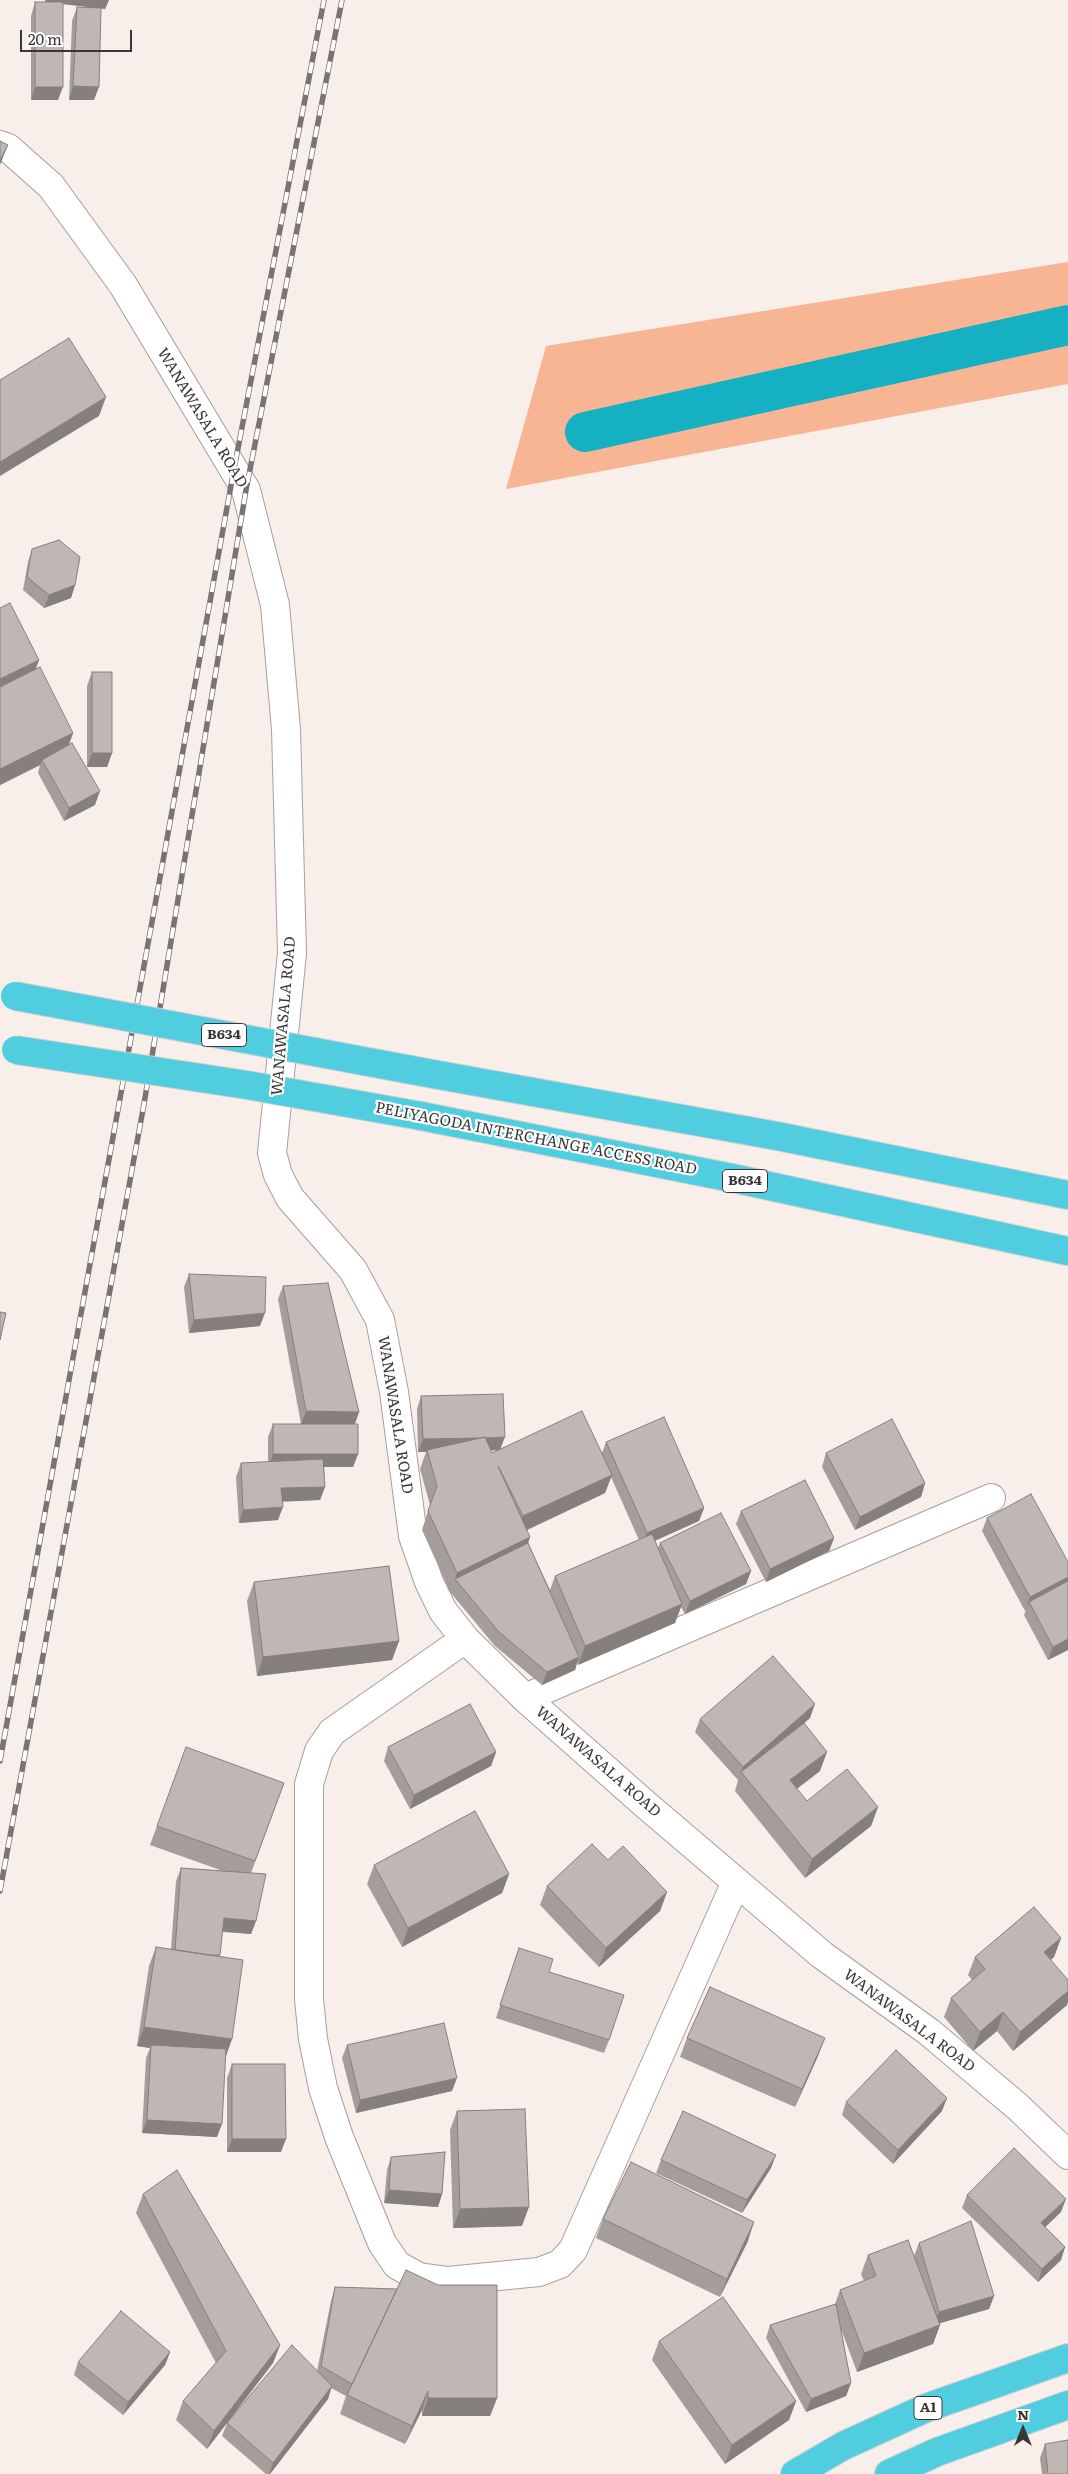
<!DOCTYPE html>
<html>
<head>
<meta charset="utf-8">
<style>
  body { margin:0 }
  #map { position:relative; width:1068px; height:2474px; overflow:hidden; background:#f8efea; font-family:Literata,serif }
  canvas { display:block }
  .north { position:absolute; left:998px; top:2404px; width:50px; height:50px; -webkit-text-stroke:4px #fefefe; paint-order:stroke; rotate:0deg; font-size:14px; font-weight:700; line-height:20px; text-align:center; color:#3a3635 }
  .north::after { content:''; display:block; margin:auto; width:18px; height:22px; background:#3a3635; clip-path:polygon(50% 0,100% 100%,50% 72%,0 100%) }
  .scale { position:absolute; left:20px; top:30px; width:112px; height:22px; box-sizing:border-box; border:2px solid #3a3635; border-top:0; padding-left:6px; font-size:15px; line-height:18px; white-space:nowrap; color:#3a3635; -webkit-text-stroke:4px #fefefe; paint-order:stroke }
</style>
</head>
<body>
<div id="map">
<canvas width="1068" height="2474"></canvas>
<div class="north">N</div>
<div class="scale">20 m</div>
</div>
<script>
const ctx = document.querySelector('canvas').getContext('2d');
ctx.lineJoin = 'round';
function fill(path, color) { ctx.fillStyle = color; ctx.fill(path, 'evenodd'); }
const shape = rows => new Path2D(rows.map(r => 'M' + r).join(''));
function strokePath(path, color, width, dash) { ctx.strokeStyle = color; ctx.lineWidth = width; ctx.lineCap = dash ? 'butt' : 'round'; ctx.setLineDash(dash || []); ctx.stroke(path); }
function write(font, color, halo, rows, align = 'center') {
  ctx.font = font + ' Literata,serif'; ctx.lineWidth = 4.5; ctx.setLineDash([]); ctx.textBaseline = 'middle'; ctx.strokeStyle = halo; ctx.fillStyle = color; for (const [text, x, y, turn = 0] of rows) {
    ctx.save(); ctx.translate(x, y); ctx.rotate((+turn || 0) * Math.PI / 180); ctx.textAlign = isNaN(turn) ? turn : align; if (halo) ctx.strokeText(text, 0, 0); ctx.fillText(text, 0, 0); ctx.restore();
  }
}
const green = shape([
  [1068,262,1068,384,506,489,546,346]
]);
const canal = shape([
  [585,432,1068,325]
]);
const minor = shape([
  [0,145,8,148,51,186,123,285,246,490,275,605,286,729,292,953,272,1153,278,1175,290,1198,353,1270,380,1320,394,1392,413,1536,429,1582,443,1611,465,1639,525,1698,646,1805,822,1955,929,2032,1018,2107,1068,2155],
  [465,1639,332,1732,319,1751,309,1784,309,1999,313,2039,323,2088,339,2137,382,2243,397,2265,419,2277,448,2281,539,2272,560,2264,573,2250,736,1882],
  [525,1698,991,1498]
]);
const highway = shape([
  [433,1074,777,1136,1068,1195],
  [421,1116,737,1179,1068,1251],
  [795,2474,843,2446,926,2408,1068,2358],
  [889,2474,937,2452,1068,2405]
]);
const rail = shape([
  [0,1761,234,469,324,0],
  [0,1891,144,1104,246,490,342,0]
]);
const highwayBridge = shape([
  [15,996,433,1074],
  [16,1050,247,1085,421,1116]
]);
const wall = shape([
  [45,0,109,0,105,9,101,8,94,100,69,100,72,21,77,7,99,8,63,4,58,100,31,100,31,16,35,2,50,2,45,2],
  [32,549,75,585,71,598,44,608,23,590,28,562],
  [0,608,39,660,35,670,73,733,69,745,95,805,64,821,38,773,40,765,0,785],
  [92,672,112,753,107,767,87,767,87,686],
  [189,1274,260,1326,189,1333,184,1287],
  [283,1286,359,1412,355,1424,358,1454,353,1467,324,1467,325,1487,320,1500,283,1501,278,1520,239,1523,236,1477,241,1463,268,1462,268,1437,273,1424,301,1424,278,1299],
  [421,1396,500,1449,602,1453,606,1442,704,1508,699,1521,655,1541,658,1548,660,1543,751,1571,746,1584,685,1614,681,1607,675,1623,578,1665,577,1662,575,1670,542,1685,495,1646,450,1592,422,1530,430,1505,420,1469,426,1452,418,1452,417,1409],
  [498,1450,492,1453,491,1451],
  [611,1477,639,1540,555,1576,550,1590,528,1543,527,1530,605,1493],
  [826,1453,925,1483,921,1497,855,1530,822,1467],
  [741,1511,834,1538,829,1551,766,1582,736,1524],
  [987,1518,1068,1650,1048,1660,1024,1615,1026,1610,1025,1611,982,1531],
  [254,1582,399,1641,392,1660,257,1676,247,1601],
  [810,1718,804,1723,820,1771,797,1789,807,1801,878,1807,871,1826,805,1878,735,1791,738,1780,695,1732,700,1719],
  [388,1747,496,1752,491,1766,410,1809,384,1761],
  [284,1783,251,1873,256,1921,251,1934,222,1932,219,1956,232,2039,226,2056,217,2137,142,2133,146,2058,150,2048,137,2046,149,1966,156,1947,171,1949,176,1881,181,1868,223,1871,150,1845,157,1826],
  [608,1860,667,1892,660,1911,599,1967,540,1905,547,1886],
  [374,1865,509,1874,502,1893,402,1947,367,1884],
  [1061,1938,1054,1957,1051,1960,1067,2005,1013,2051,997,2031,973,2051,944,2017,951,1998,972,1980,968,1975,975,1957],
  [519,1948,549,1972,609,2040,604,2053,496,2018],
  [687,2038,818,2056,795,2107,680,2057],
  [347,2045,452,2091,356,2113,342,2058],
  [232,2064,281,2152,227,2152,227,2078],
  [846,2102,942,2111,893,2164,842,2115],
  [457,2111,522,2226,453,2228,450,2130],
  [391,2157,442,2194,438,2207,384,2203,387,2170],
  [661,2160,771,2168,742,2213,656,2173],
  [143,2194,280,2345,273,2363,207,2449,176,2420,183,2401,216,2363,136,2213],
  [967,2195,1061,2212,1045,2227,1065,2247,1061,2260,1038,2282,962,2208],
  [603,2219,748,2241,720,2297,596,2238],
  [919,2243,994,2296,989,2309,939,2323,940,2325,933,2344,857,2372,841,2329,851,2383,846,2396,806,2412,766,2338,770,2325,835,2304,840,2290,864,2281,861,2274,868,2255,914,2256],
  [335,2287,497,2398,490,2416,422,2416,422,2410,405,2444,340,2414,346,2396,331,2388,328,2399,270,2474,266,2474,222,2436,227,2423,317,2371,331,2301],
  [659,2341,796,2401,789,2420,725,2464,652,2360],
  [170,2352,165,2365,123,2415,74,2375,78,2362],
  [1045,2444,1068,2474,1042,2474,1040,2458]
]);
const shadedWall = shape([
  [46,0,109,0,105,9,45,2],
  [73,86,99,87,94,100,69,100],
  [35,87,63,87,58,100,31,100],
  [8,145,0,165,0,160],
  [106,397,99,416,0,476,0,462],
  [75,585,71,598,44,608,49,595],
  [39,660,32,679,0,695,0,679],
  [73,733,66,752,42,760,40,765,0,785,0,769],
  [92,753,112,753,107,767,87,767],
  [100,791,95,805,64,821,69,808],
  [265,1313,260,1326,189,1333,194,1320],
  [306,1411,359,1412,354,1426,301,1424],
  [505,1437,500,1450,427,1452,427,1450,426,1452,418,1452,423,1439],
  [273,1454,358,1454,353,1467,268,1467],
  [612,1475,605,1493,516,1535,523,1516],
  [925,1483,921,1497,855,1530,860,1517],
  [325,1487,320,1500,277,1502,281,1488],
  [283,1507,278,1520,239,1523,243,1510],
  [704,1508,699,1521,642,1546,647,1533],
  [530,1537,524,1556,455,1579,457,1573],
  [834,1538,829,1551,766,1582,770,1569],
  [751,1571,746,1584,685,1614,690,1601],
  [1068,1577,1068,1588,1029,1602,1025,1611,1030,1597],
  [682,1604,675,1623,578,1665,585,1646],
  [1068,1639,1068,1650,1048,1660,1053,1647],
  [399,1641,392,1660,257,1676,263,1657],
  [579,1657,575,1670,542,1685,547,1672],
  [815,1704,810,1718,744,1776,741,1772,738,1781,743,1767],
  [496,1752,491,1766,410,1809,414,1795],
  [827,1752,820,1771,783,1799,790,1780],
  [878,1807,871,1826,805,1878,812,1859],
  [509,1874,502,1893,402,1947,408,1928],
  [667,1892,660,1911,599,1967,606,1948],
  [224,1918,256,1921,251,1934,219,1931],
  [1061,1938,1054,1957,1038,1971,1044,1952],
  [1068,1991,1068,2002,1067,2005,1013,2051,1020,2032],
  [1003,2012,997,2031,973,2051,980,2032],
  [144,2027,232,2039,225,2058,151,2045,150,2048,137,2046],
  [825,2038,818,2056,795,2107,802,2089],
  [457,2078,452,2091,356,2113,360,2100],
  [947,2098,942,2111,893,2164,898,2150],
  [147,2120,222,2124,217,2137,142,2133],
  [232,2139,286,2139,281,2152,227,2152],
  [776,2155,771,2168,742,2213,747,2200],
  [389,2190,442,2194,438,2207,384,2203],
  [1066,2199,1061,2212,1036,2236,1041,2223],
  [529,2207,522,2226,453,2228,460,2209],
  [754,2222,748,2241,720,2297,727,2279],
  [1065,2247,1061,2260,1038,2282,1042,2269],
  [994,2296,989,2309,934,2325,939,2312],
  [940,2325,933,2344,857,2372,864,2353],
  [280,2345,273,2363,207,2449,214,2431],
  [170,2352,165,2365,123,2415,128,2402],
  [851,2383,846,2396,806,2412,811,2399],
  [332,2386,328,2399,270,2474,269,2474,273,2463],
  [428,2391,422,2410,405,2444,412,2426],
  [428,2398,497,2398,490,2416,422,2416],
  [796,2401,789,2420,725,2464,732,2445]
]);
const building = shape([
  [35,2,63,2,63,87,35,87,35,2],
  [77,7,101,8,99,87,73,86,77,7],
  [0,141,8,145,0,160,0,141],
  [69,338,106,397,0,462,0,380,69,338],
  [59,540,80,557,75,585,49,595,27,577,32,549,59,540],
  [10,603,39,660,0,679,0,608,10,603],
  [40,667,73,733,0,769,0,687,40,667],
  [92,672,112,672,112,753,92,753,92,672],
  [72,743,100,791,69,808,42,760,72,743],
  [189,1274,266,1277,265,1313,194,1320,189,1274],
  [328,1283,359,1412,306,1411,283,1286,328,1283],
  [0,1312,6,1313,0,1340,0,1312],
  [503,1394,505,1437,485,1438,485,1437,480,1438,423,1439,421,1396,503,1394],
  [582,1411,612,1475,523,1516,498,1466,530,1537,457,1573,428,1511,437,1486,427,1450,485,1437,492,1453,582,1411],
  [664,1417,704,1508,647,1533,606,1442,664,1417],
  [892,1419,925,1483,860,1517,826,1453,892,1419],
  [273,1424,358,1424,358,1454,273,1454,273,1424],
  [323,1459,325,1487,281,1488,283,1507,243,1510,241,1463,323,1459],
  [805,1480,834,1538,770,1569,741,1511,805,1480],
  [1031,1494,1068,1562,1068,1577,1030,1597,987,1518,1031,1494],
  [721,1513,751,1571,690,1601,660,1543,721,1513],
  [652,1534,682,1604,585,1646,555,1576,652,1534],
  [528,1543,579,1657,547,1672,499,1632,455,1579,528,1543],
  [389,1566,399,1641,263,1657,254,1582,389,1566],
  [1068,1581,1068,1639,1053,1647,1029,1602,1068,1581],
  [773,1656,815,1704,743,1767,700,1719,773,1656],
  [470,1704,496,1752,414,1795,388,1747,470,1704],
  [804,1723,827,1752,790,1780,807,1801,847,1769,878,1807,812,1859,741,1772,804,1723],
  [186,1747,284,1783,255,1861,157,1826,186,1747],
  [475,1811,509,1874,408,1928,374,1865,475,1811],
  [592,1844,608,1860,623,1846,667,1892,606,1948,547,1886,592,1844],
  [181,1868,266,1874,256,1921,224,1918,220,1955,209,1955,175,1950,181,1868],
  [1034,1907,1061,1938,1044,1952,1068,1980,1068,1991,1020,2032,1003,2012,980,2032,951,1998,985,1969,975,1957,1034,1907],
  [156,1947,243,1960,232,2039,144,2027,156,1947],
  [519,1948,553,1959,549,1972,624,1995,609,2040,500,2005,519,1948],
  [710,1987,825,2038,802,2089,687,2038,710,1987],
  [444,2023,457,2078,360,2100,347,2045,444,2023],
  [151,2045,226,2049,222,2124,147,2120,151,2045],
  [896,2050,947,2098,898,2150,846,2102,896,2050],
  [232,2064,285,2064,286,2139,232,2139,232,2064],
  [525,2109,529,2207,460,2209,457,2111,525,2109],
  [683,2111,776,2155,747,2200,661,2160,683,2111],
  [1014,2148,1066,2199,1041,2223,1065,2247,1042,2269,967,2195,1014,2148],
  [445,2152,442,2194,389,2190,391,2157,445,2152],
  [631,2162,754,2222,727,2279,603,2219,631,2162],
  [177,2170,280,2345,214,2431,183,2401,226,2351,143,2194,177,2170],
  [971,2221,994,2296,939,2312,919,2243,971,2221],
  [908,2240,940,2325,864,2353,840,2290,876,2276,868,2255,908,2240],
  [406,2270,438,2285,497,2285,497,2398,428,2398,428,2391,412,2426,347,2395,406,2270],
  [335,2287,397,2289,352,2384,321,2366,335,2287],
  [723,2297,796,2401,732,2445,659,2341,723,2297],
  [836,2304,851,2383,811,2399,770,2325,836,2304],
  [121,2311,170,2352,128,2402,78,2362,121,2311],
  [292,2345,332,2386,273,2463,227,2423,292,2345],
  [1068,2440,1068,2474,1048,2474,1045,2444,1068,2440]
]);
const shields = [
  [224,1035,45],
  [745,1181,45],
  [928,2408,28]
];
const shieldNames = [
  ["B634",224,1035],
  ["B634",745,1181],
  ["A1",928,2408]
];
const streetNames = [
  ["WANAWASALA ROAD",202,418,59],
  ["WANAWASALA ROAD",284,1016,-85],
  ["PELIYAGODA INTERCHANGE ACCESS ROAD",536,1139,11],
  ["WANAWASALA ROAD",395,1415,81],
  ["WANAWASALA ROAD",598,1762,41],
  ["WANAWASALA ROAD",909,2021,37]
];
fill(green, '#f7b594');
strokePath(canal, '#15b0c2', 40);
strokePath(minor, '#a79f9b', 30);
strokePath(highway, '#d0cfcf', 30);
strokePath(minor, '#fff', 28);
strokePath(highway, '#50cee0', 28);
strokePath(rail, '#797371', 5.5);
strokePath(rail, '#fefefe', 4, [11]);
strokePath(highwayBridge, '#d0cfcf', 30, []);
strokePath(highwayBridge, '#50cee0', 28);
fill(wall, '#a49d9a');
fill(shadedWall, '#86807d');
fill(building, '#bfb7b3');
strokePath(building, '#86807d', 1);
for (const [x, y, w] of shields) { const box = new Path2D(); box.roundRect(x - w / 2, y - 11.5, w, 23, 4); ctx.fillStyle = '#fefefe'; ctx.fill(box); strokePath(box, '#3a3635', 1); }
write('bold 14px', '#3a3635', null, shieldNames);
write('15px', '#3a3635', '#fefefe', streetNames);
</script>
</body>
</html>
